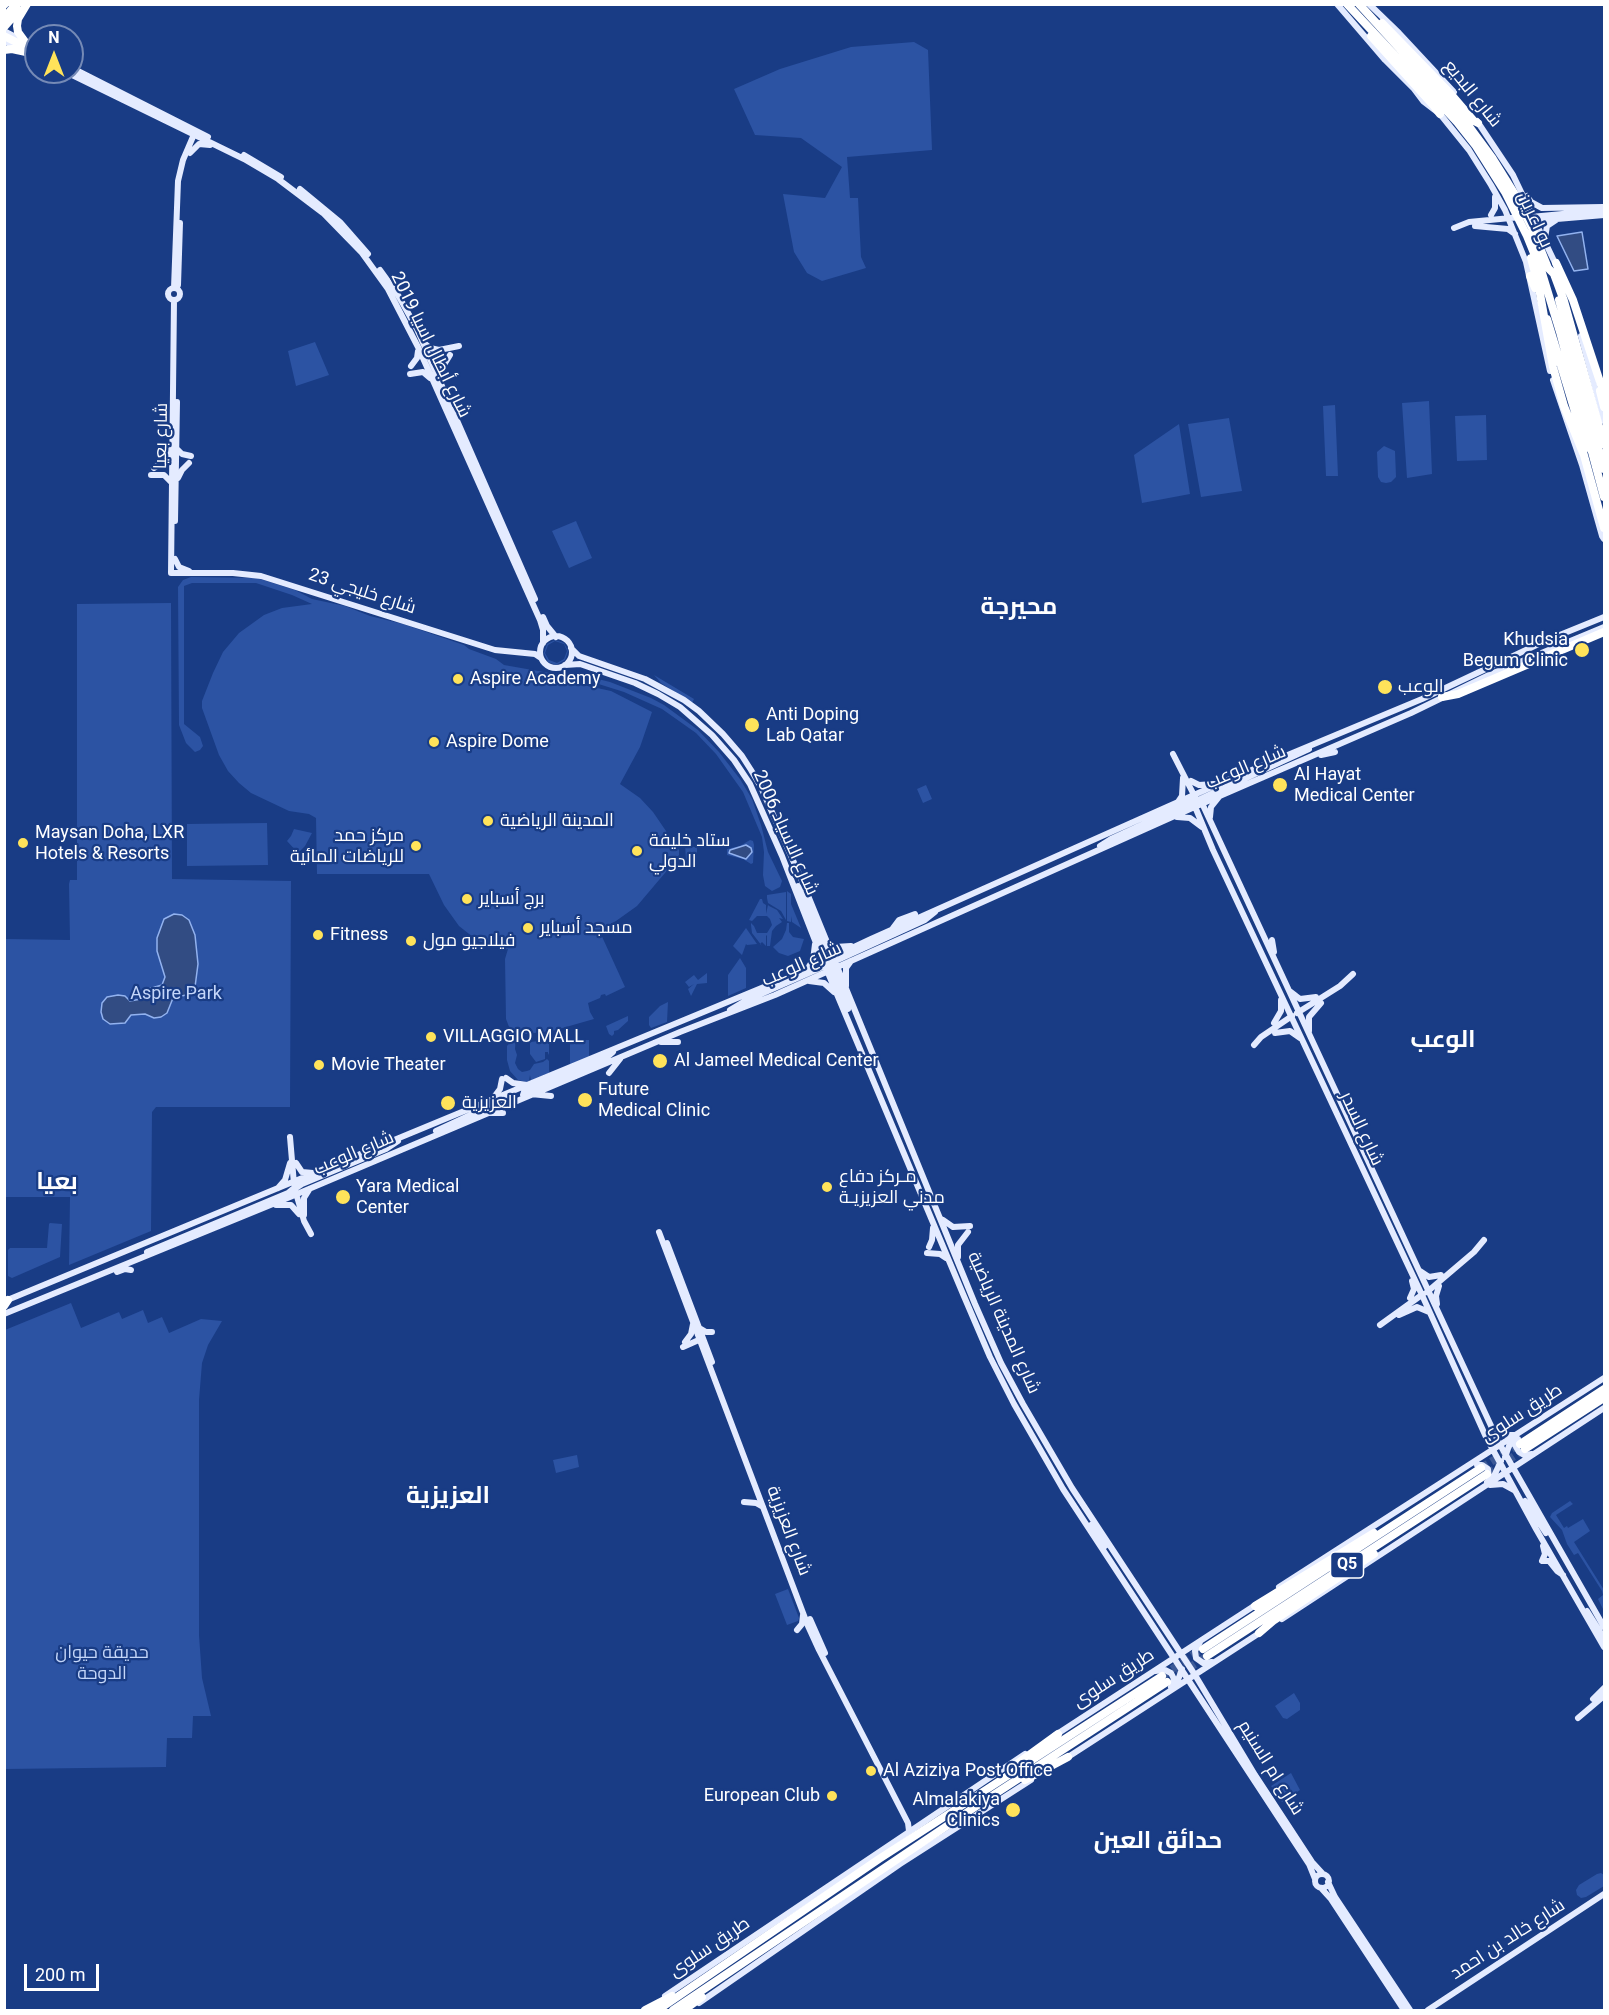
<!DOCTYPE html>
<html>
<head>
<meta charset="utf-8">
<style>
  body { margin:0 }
  #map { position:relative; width:1609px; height:2015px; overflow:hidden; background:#193c85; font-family:Roboto,sans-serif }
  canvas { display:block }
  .frame { position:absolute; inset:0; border:6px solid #fff; pointer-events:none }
  .north { position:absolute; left:24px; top:24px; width:60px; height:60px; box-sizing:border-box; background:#193c85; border:2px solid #758ab6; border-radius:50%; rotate:0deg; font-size:16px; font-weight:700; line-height:24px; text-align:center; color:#fff }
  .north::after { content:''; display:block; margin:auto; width:21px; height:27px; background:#ffe35a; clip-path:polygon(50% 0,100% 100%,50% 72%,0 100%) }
  .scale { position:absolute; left:24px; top:1964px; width:75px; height:27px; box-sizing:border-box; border:3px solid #fff; border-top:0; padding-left:8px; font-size:18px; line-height:21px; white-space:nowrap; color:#fff; -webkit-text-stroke:4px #193c85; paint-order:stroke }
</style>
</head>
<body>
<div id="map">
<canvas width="1609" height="2015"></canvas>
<div class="frame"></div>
<div class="north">N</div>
<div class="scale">200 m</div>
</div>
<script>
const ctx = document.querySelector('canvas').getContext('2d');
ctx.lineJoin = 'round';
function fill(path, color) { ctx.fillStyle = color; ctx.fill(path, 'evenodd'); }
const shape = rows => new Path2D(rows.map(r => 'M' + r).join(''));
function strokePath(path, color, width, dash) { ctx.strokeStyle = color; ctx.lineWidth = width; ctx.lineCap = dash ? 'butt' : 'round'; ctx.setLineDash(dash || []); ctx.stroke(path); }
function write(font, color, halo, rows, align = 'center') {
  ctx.font = font + ' Roboto,Cairo,sans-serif'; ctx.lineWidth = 4.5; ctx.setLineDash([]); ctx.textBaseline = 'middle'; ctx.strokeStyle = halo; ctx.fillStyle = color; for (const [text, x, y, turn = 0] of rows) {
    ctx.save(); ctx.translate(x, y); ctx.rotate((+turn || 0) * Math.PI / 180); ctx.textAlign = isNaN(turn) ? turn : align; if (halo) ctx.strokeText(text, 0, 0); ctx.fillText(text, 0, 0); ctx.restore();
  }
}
const green = shape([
  [914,42,928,50,932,150,847,157,850,198,858,198,861,257,866,268,822,281,807,273,794,252,783,194,825,198,842,167,801,138,755,135,734,89,780,69,851,47],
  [315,342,329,375,296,386,288,351],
  [1429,401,1432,474,1407,478,1402,403],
  [1335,405,1338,476,1326,476,1323,406],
  [1486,415,1487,460,1457,461,1455,416],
  [1229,418,1242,491,1201,497,1188,424],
  [1179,424,1190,494,1142,503,1134,455],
  [1384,446,1395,451,1396,477,1391,482,1386,483,1381,482,1378,477,1377,452],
  [576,521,592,558,569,568,552,531],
  [191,577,257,578,295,590,312,599,345,606,370,616,403,624,464,645,469,649,496,659,504,665,561,675,575,674,590,677,610,682,651,698,664,705,698,730,719,752,740,779,752,799,761,825,768,852,782,881,780,887,772,891,765,886,763,875,764,852,762,837,743,792,716,754,696,733,662,709,624,692,589,681,575,678,561,679,529,672,546,677,611,691,652,712,640,747,620,784,640,798,653,812,679,850,679,855,670,867,637,906,616,921,599,930,625,987,606,996,605,994,601,995,600,998,588,1003,590,1012,594,1019,552,1031,516,1035,515,1049,517,1055,515,1063,518,1069,522,1072,527,1071,530,1070,534,1064,543,1062,547,1059,549,1061,549,1073,531,1081,530,1075,529,1081,526,1082,518,1080,510,1071,507,1060,507,1046,515,1036,510,1037,511,1032,506,1019,505,959,508,949,502,950,496,946,478,941,459,926,444,905,429,874,317,874,316,818,309,814,289,811,251,793,239,783,228,771,219,755,202,708,202,701,213,673,223,652,239,633,264,615,282,608,312,604,292,595,256,583,192,583,184,586,184,724,200,737,203,746,200,750,195,752,186,743,179,725,178,587,183,580],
  [171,603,172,879,291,881,290,1107,156,1107,152,1112,151,1231,69,1265,70,1197,5,1197,5,939,70,940,69,884,70,880,77,880,77,604],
  [555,640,564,643,568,651,565,660,556,665,548,662,544,653,547,644],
  [555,641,564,644,567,651,564,659,557,663,549,660,545,653,548,645],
  [654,675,694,699,692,703,661,683],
  [926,785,932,799,923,803,917,789],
  [267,823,268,865,187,866,187,824],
  [294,829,312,833,305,846,298,853,287,841,291,836],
  [750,840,753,841,754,845,753,863,751,864,743,859,727,855,727,849,740,846],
  [746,845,747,858,730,854,730,850],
  [685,844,697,848,697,856,686,860],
  [787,891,791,894,791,904,801,928,792,922,791,916,791,922,787,921],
  [786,892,786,920,781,911,768,903,767,898,767,895],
  [760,899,762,899,763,903,766,905,766,914,768,905,769,906,777,910,783,919,779,918,782,922,776,926,772,931,770,946,767,946,767,936,766,935,766,946,762,942,760,944,762,946,752,933,751,925,751,923,754,926,757,933,767,933,772,925,770,919,767,916,757,916,752,921,749,920],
  [787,923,789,923,789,932,793,937,804,939,800,951,788,956,779,953,773,947,782,939,786,930],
  [746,928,757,944,747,945,746,944,742,955,733,946],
  [740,958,746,968,746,988,728,996,728,975],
  [707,973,707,983,697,984,691,996,688,989,694,984,689,987,685,982,694,975,698,980],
  [668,1002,667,1022,651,1028,649,1025,649,1017,660,1006],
  [628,1016,628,1021,618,1030,614,1031,614,1034,612,1036,609,1034,606,1026],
  [549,1040,549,1053,548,1055,548,1052,545,1052,545,1059,536,1062,530,1054,530,1042],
  [578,1040,589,1040,589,1057,570,1065,570,1042],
  [50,1223,62,1224,60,1257,12,1278,8,1276,8,1250,10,1248,47,1248,49,1224],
  [71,1303,81,1328,119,1312,122,1319,143,1310,148,1323,162,1317,169,1333,201,1319,222,1321,208,1345,202,1363,199,1400,199,1635,202,1678,211,1716,193,1716,192,1738,167,1738,166,1767,5,1769,5,1330],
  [577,1455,579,1467,556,1473,553,1460],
  [1570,1501,1573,1504,1556,1515,1564,1528,1567,1526,1568,1528,1583,1519,1590,1531,1574,1542,1604,1590,1604,1611,1598,1599,1603,1595,1602,1591,1578,1553,1574,1555,1567,1544,1562,1530,1550,1517,1552,1513],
  [788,1589,799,1618,798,1621,787,1625,775,1594],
  [1294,1693,1300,1703,1300,1710,1287,1719,1283,1718,1275,1706],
  [1291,1773,1300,1790,1282,1802,1271,1786],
  [1601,1873,1604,1875,1604,1886,1586,1897,1581,1898,1577,1895,1576,1890,1579,1885,1597,1874]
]);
const water = shape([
  [1582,232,1588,269,1574,271,1557,236,1582,232],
  [746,845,751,848,752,852,746,859,729,853,730,850,746,845],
  [174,914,182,915,189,920,195,935,198,964,195,987,186,995,173,998,167,1013,161,1017,154,1018,145,1014,131,1015,125,1023,110,1024,103,1019,101,1012,102,1003,107,997,118,995,125,996,130,1001,141,999,148,989,162,985,165,977,157,951,157,938,164,919,174,914]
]);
const highwayTunnel = shape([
  [1481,1468,1520,1444],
  [1487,1474,1525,1449],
  [1178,1675,1206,1657],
  [1162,1676,1199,1651]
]);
const major = shape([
  [1337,4,1385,60,1414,89,1423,101,1440,114,1469,150,1491,185,1505,210,1526,262,1550,371],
  [1369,4,1399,33,1454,92],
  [4,31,25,42],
  [4,41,36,57],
  [72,68,208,137],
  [66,72,244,159,278,179,323,213,362,253,388,289,418,347,540,620,543,630,543,643],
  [1477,121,1513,175,1557,267],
  [190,153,199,144,210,145],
  [244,155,281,177],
  [300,189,340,222,368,254],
  [1527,196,1531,202,1542,208,1603,207],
  [1491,215,1495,208,1495,197],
  [1531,217,1604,210],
  [1533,221,1604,215],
  [1475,226,1508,229,1515,234],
  [1454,228,1469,222,1521,217],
  [1545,238,1547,226,1556,220],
  [380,270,398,295,417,329,535,599],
  [178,285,180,223],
  '168 294a6 6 0 1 1 12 0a6 6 0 1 1-12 0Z',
  [174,288,178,181,183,160,195,132],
  [174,300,171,573,233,573,261,576,495,650,535,654,541,658],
  [1581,336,1604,421],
  [423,342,430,348,439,350,459,346],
  [411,366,417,358,418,351],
  [410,374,423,372,430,378],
  [1553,380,1582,465,1602,536,1604,539],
  [442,381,442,368,450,355],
  [177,449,182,454,191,456],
  [154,468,163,462,170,450],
  [151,475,164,475,171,482],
  [178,478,182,470,189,463],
  [175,521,177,402],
  [175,559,179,567,189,571],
  [543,617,547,626,556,637],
  '540 652a16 16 0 1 1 32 0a16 16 0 1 1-32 0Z',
  [571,648,579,656,645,679,684,700,699,711,723,734,742,756,751,770,761,787,802,881,975,1304,1001,1363,1023,1404,1072,1488,1195,1675,1255,1775,1312,1862,1323,1874],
  [565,665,580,664,635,683,658,694,680,707,712,735,734,760,750,784,782,856,823,961,963,1294,990,1357,1014,1404,1063,1489,1309,1864,1315,1879],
  [1173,754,1196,799],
  [1321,755,1335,752],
  [1191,781,1199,785,1214,784],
  [1191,797,1213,850,1422,1295,1486,1437,1536,1529,1604,1647],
  [1196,801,1309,749],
  [1201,801,1499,1443,1604,1627],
  [1178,802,1182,796,1183,778],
  [1177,817,1190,818,1202,827],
  [1210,817,1211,807,1219,797],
  [1100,846,1111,839,1196,800],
  [798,886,829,962],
  [893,928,899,920,915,914],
  [1272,940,1274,952],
  [827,942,835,947,851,946],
  [831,963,925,920,935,912],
  [831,965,848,1009],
  [808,968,813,960,815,944],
  [809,981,824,983,834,992],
  [846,986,846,968,851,961],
  [1291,992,1300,999,1316,997],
  [730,1010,745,1001,827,965],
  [1297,1013,1340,986,1353,974],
  [1274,1023,1281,1011,1281,1000],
  [1309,1031,1309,1017,1321,1003],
  [1275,1033,1290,1031,1300,1038],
  [661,1042,678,1042],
  [1254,1045,1261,1037,1292,1016],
  [609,1073,620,1059],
  [506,1078,513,1083,527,1085],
  [531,1094,551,1096],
  [494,1097,500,1089,502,1079],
  [525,1097,523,1095,524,1092,606,1058,613,1052],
  [490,1113,503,1113],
  [436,1131,509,1097],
  [290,1137,294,1184],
  [296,1163,302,1172,313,1173],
  [278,1188,285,1180,290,1163],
  [296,1188,302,1184,386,1149,398,1141],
  [296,1193,304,1221,311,1234],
  [276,1205,291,1205,299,1214],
  [304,1215,304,1198,309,1190],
  [943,1220,953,1227,970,1226],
  [659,1232,808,1626,819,1650,908,1823,909,1831],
  [667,1243,712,1362],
  [929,1247,932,1240,933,1228],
  [147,1252,288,1193,294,1188,297,1182],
  [927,1253,940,1254,946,1258],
  [958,1257,958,1245,968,1232],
  [1420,1271,1429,1277,1441,1275],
  [117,1272,125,1269,131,1270],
  [1427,1292,1474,1252,1484,1240],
  [1410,1298,1414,1289,1412,1281],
  [5,1301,805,970,871,939,1223,782,1422,699,1545,641,1604,617],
  [1437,1304,1436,1296,1439,1286],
  [4,1314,290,1197,680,1032,775,995,1199,805,1411,713,1491,674,1604,627],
  [1399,1315,1417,1307,1429,1312],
  [1380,1325,1423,1294],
  [701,1329,706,1332,712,1332],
  [685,1342,691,1334,693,1324],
  [683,1347,701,1339],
  [1494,1429,1504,1435,1514,1435],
  [1518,1439,1516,1447,1519,1452,1524,1455,1532,1454],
  [1505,1457,1509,1446,1517,1439],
  [1477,1465,1482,1465,1488,1469,1489,1479],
  [1487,1482,1494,1476,1501,1461],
  [1490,1485,1503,1484,1514,1490],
  [1525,1501,1546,1533],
  [744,1502,756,1503,763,1507],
  [1091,1525,1105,1546],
  [1543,1546,1545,1554,1542,1561,1549,1561,1557,1571,1563,1575],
  [1279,1587,1604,1378],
  [1587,1611,1604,1638],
  [810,1619,825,1653],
  [1282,1619,1604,1408],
  [797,1630,802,1624,803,1615],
  [1200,1642,1195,1651,1196,1658,1203,1663,1212,1662],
  [1155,1671,1165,1670,1171,1673,1174,1679,1171,1687],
  [1171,1687,1178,1680,1182,1669],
  [1593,1699,1604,1688],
  [1578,1718,1604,1696],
  [1054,1736,1257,1604],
  [1065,1759,1261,1632],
  '1315 1881a7 7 0 1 1 14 0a7 7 0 1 1-14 0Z',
  [1328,1882,1335,1897,1410,2010],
  [1321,1888,1331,1899,1404,2010],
  [665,1996,1025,1754],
  [699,2003,900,1864,1031,1780],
  [1428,2010,1604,1894]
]);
const highway = shape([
  [1347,4,1457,122,1476,146,1505,192,1527,236,1542,273,1560,332,1604,497],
  [1359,4,1462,117,1493,159,1516,196,1532,228,1548,268,1554,274,1564,301,1604,444],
  [4,5,5,4],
  [4,18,16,4],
  [1382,23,1450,93,1474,121,1478,123],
  [4,27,19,10],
  [4,36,36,52],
  [1371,36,1434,106,1440,114],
  [26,43,18,32,17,26,18,19,27,4],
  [4,50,12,49,26,52],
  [1531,258,1539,288,1553,367,1564,406,1583,453],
  [1556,263,1573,300,1604,394],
  [1530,276,1535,288],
  [1559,300,1604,469],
  [1547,319,1586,448],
  [1600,391,1604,407],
  [1582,448,1604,528],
  [1442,697,1458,694,1604,632],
  [4,1306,8,1300],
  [1520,1444,1604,1389],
  [1525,1449,1604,1398],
  [1255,1606,1374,1533],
  [1259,1633,1273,1621,1374,1554],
  [1203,1649,1481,1468],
  [1207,1656,1487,1474],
  [1018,1763,1058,1734],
  [1025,1780,1068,1757],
  [645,2010,672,1996],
  [658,2010,879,1859,1162,1676],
  [673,2010,978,1805,1167,1682],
  [684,2010,702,1997]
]);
const markers = [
  [1582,650,8,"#ffe35a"],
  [458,679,6,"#ffe35a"],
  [1385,687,8,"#ffe35a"],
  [752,725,8,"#ffe35a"],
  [434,742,6,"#ffe35a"],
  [1280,785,8,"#ffe35a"],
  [488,821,6,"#ffe35a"],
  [23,843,6,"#ffe35a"],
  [416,846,6,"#ffe35a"],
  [637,851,6,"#ffe35a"],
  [467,899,6,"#ffe35a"],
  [528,928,6,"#ffe35a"],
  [318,935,6,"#ffe35a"],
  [411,941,6,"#ffe35a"],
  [431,1037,6,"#ffe35a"],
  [660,1061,8,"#ffe35a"],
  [319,1065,6,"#ffe35a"],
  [585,1100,8,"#ffe35a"],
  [448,1103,8,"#ffe35a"],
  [827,1187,6,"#ffe35a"],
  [343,1197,8,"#ffe35a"],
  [871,1771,6,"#ffe35a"],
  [832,1796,6,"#ffe35a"],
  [1013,1810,8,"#ffe35a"]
];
const shields = [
  [1347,1565,33]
];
const shieldNames = [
  ["Q5",1347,1565]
];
const streetNames = [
  ["شارع البديع",1472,94,51],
  ["بو اعرين",1534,220,65],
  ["شارع أبطال اسيا 2019",430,345,64],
  ["شارع بعيا",162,436,-89],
  ["شارع خليجي 23",362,592,18],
  ["شارع الوعب",1246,768,-23],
  ["شارع الاسياد 2006",785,833,66],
  ["شارع الوعب",802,965,-24],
  ["شارع السدر",1361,1129,65],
  ["شارع الوعب",354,1154,-23],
  ["شارع المدينة الرياضية",1003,1323,66],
  ["طريق سلوى",1522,1414,-33],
  ["شارع العزيزية",788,1531,69],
  ["طريق سلوى",1114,1679,-33],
  ["شارع ام السنيم",1270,1768,58],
  ["شارع خالد بن احمد",1508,1940,-33],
  ["طريق سلوى",710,1948,-34]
];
const poiNames = [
  ["Khudsia",1568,640,"right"],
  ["Begum Clinic",1568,661,"right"],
  ["Aspire Academy",470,679],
  ["الوعب",1398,687],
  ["Anti Doping",766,715],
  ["Lab Qatar",766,736],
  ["Aspire Dome",446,742],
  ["Al Hayat",1294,775],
  ["Medical Center",1294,796],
  ["المدينة الرياضية",500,821],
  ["Maysan Doha, LXR",35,833],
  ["Hotels & Resorts",35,854],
  ["مركز حمد",404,836,"right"],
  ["للرياضات المائية",404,857,"right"],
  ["ستاد خليفة",649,841],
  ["الدولي",649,862],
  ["برج أسباير",479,899],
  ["مسجد أسباير",540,928],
  ["Fitness",330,935],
  ["فيلاجيو مول",423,941],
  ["VILLAGGIO MALL",443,1037],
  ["Al Jameel Medical Center",674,1061],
  ["Movie Theater",331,1065],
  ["Future",598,1090],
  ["Medical Clinic",598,1111],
  ["العزيزية",462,1103],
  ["مـركز دفاع",839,1177],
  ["مدني العزيزيـة",839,1198],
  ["Yara Medical",356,1187],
  ["Center",356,1208],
  ["Al Aziziya Post Office",883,1771],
  ["European Club",820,1796,"right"],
  ["Almalakiya",1000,1800,"right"],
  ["Clinics",1000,1821,"right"]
];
const parkNames = [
  ["Aspire Park",176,994],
  ["حديقة حيوان",102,1653],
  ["الدوحة",102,1674]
];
const districtNames = [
  ["محيرجة",1019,608],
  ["الوعب",1443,1041],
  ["بعيا",57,1183],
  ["العزيزية",448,1497],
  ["حدائق العين",1158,1842]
];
fill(green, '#2c53a3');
fill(water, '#324c83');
strokePath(water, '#92b2ef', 1.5);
strokePath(highwayTunnel, '#3c5997', 8, [8, 4]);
strokePath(major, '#e4ebff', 6);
strokePath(highway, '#fff', 8);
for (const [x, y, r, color] of markers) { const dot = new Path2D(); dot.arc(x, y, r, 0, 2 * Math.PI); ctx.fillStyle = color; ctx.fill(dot); strokePath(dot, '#193c85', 2); }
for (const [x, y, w] of shields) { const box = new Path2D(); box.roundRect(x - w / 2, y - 13, w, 26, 4.5); ctx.fillStyle = '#193c85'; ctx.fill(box); strokePath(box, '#fff', 1.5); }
write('bold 16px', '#fff', null, shieldNames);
write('18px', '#fff', '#193c85', streetNames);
write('18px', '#fff', '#193c85', poiNames, 'left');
write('18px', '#c4d6f9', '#193c85', parkNames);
write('bold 24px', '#fff', '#193c85', districtNames);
</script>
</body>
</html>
